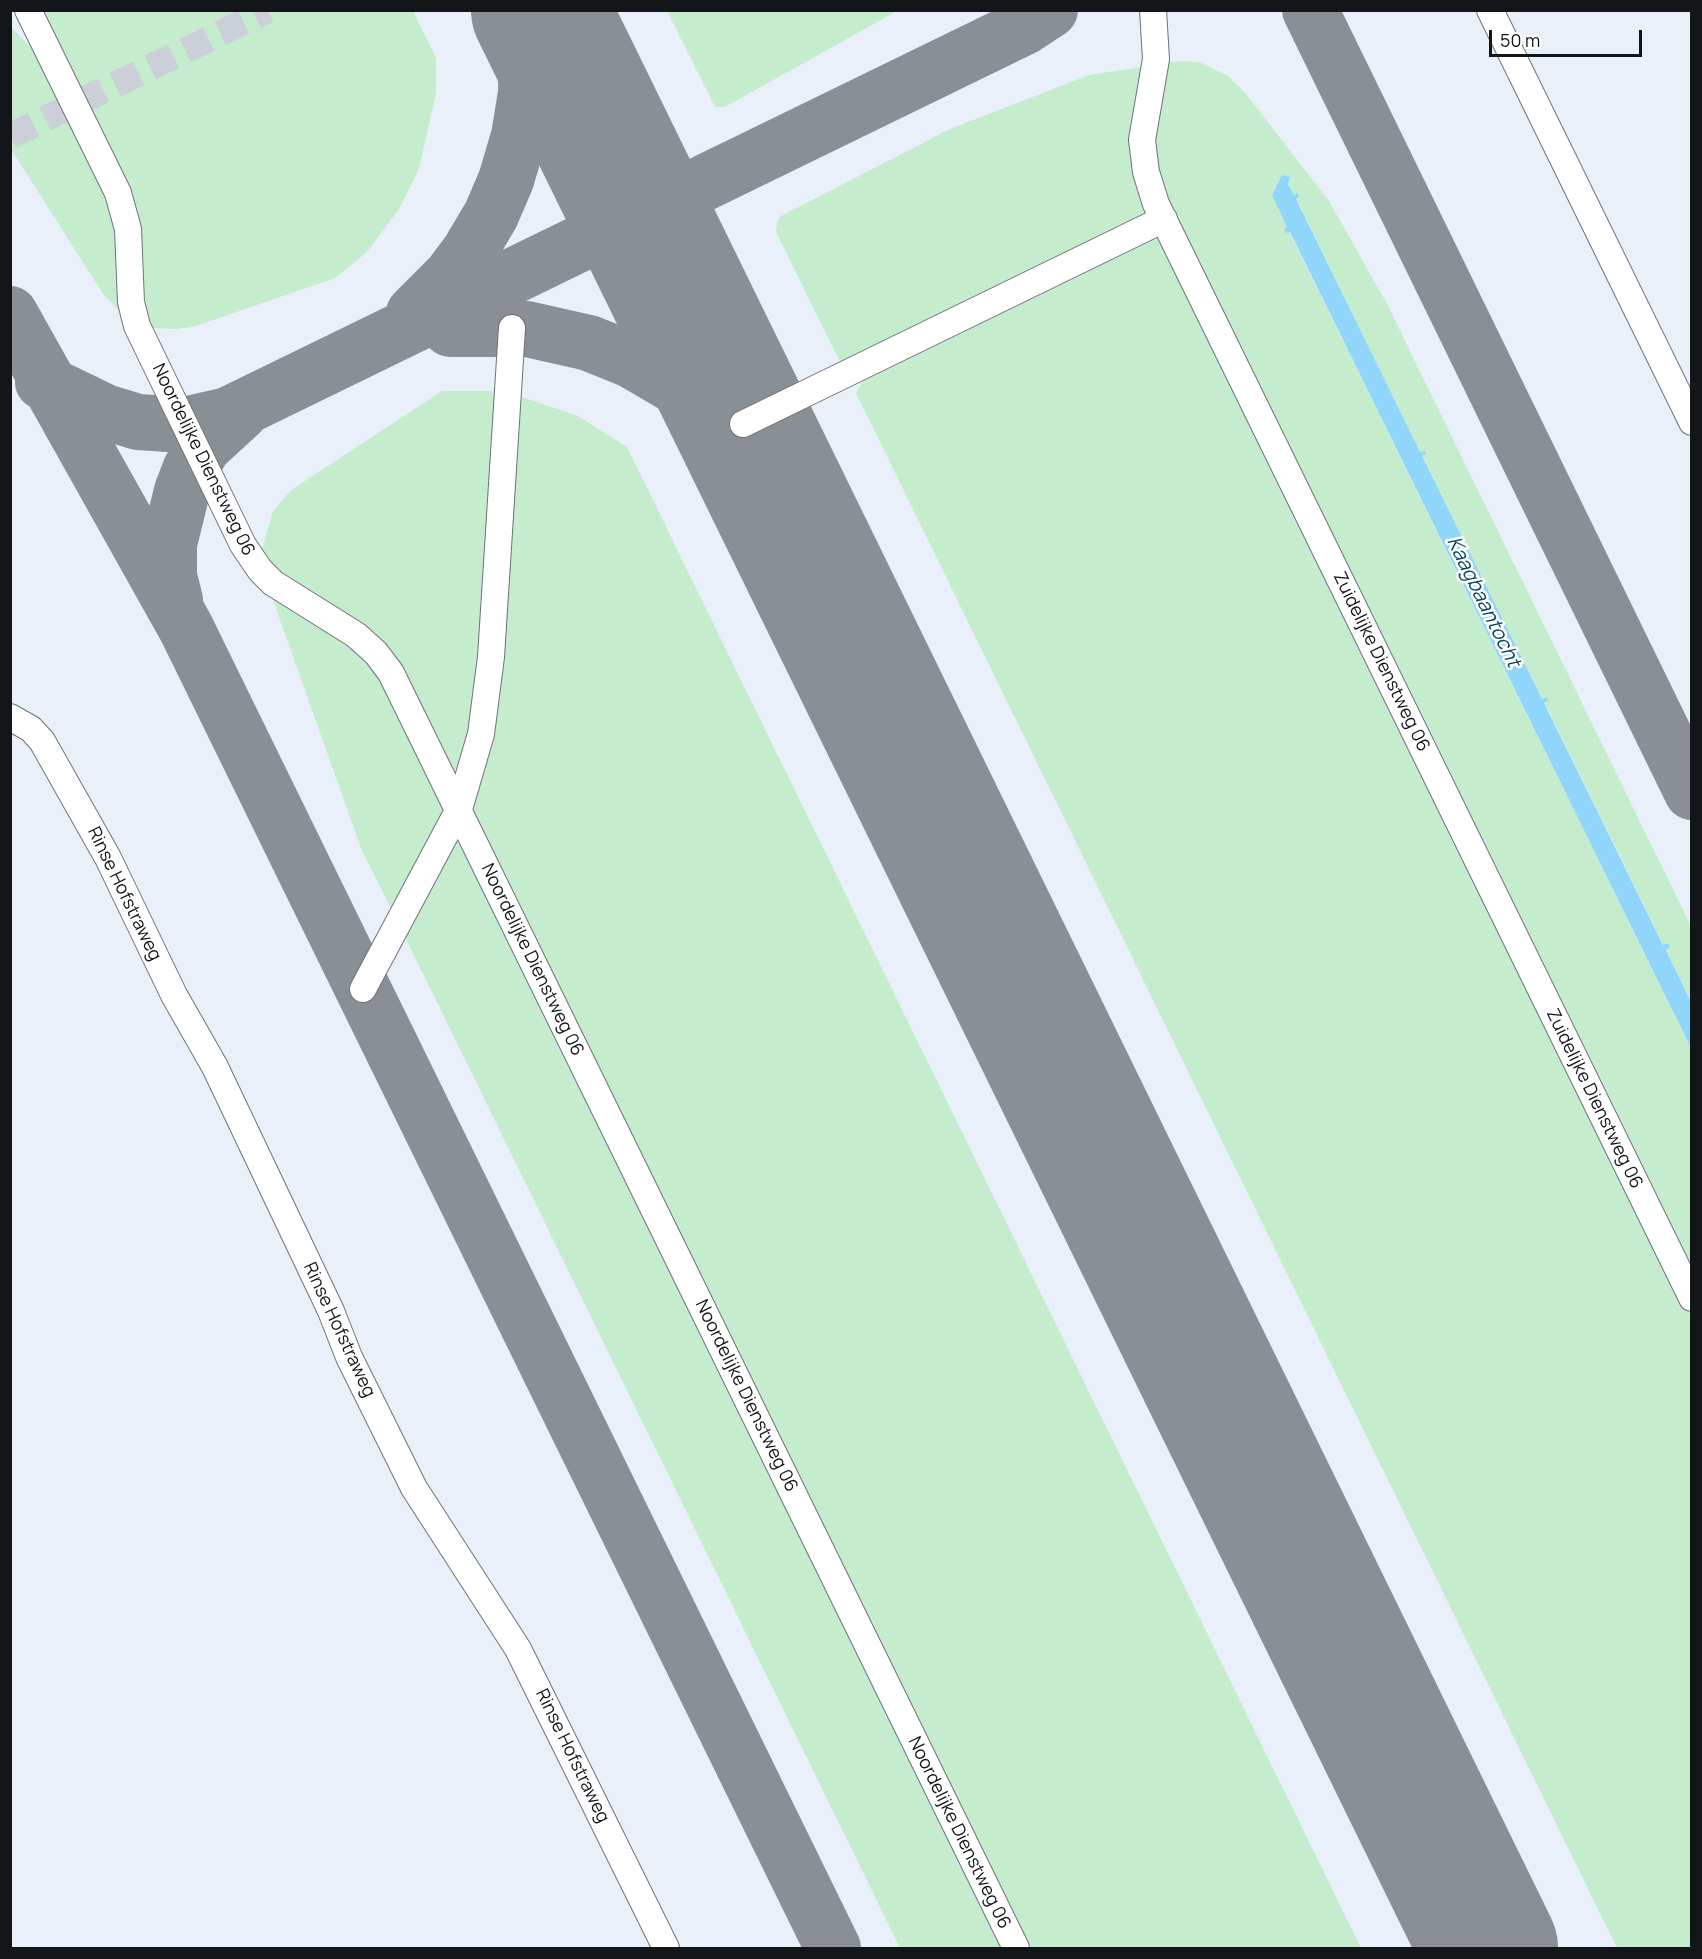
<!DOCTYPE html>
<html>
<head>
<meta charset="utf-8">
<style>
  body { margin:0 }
  #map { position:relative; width:1702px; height:1959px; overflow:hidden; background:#eaf0fa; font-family:Manrope,sans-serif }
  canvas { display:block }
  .frame { position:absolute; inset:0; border:12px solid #131619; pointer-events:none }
  .scale { position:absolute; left:1489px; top:30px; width:153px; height:27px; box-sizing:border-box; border:3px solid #131619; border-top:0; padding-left:8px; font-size:18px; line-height:21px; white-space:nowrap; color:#131619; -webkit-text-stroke:4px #fff; paint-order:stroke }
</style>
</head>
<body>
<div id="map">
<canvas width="1702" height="1959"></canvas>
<div class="frame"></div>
<div class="scale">50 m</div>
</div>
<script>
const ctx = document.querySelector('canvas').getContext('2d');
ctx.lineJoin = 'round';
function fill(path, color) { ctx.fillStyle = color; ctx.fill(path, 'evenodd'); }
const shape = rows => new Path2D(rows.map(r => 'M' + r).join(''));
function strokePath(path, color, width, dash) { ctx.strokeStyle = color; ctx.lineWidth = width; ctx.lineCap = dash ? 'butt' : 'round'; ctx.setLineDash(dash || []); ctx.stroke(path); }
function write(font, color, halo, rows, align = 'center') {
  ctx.font = font + ' Manrope,sans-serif'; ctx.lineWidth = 5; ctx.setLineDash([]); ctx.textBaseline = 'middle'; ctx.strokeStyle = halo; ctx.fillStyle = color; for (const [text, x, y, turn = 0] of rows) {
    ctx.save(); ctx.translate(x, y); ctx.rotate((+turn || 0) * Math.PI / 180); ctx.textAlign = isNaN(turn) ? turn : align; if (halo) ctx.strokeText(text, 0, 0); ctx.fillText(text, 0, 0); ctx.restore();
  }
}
const green = shape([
  [39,11,413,11,436,58,436,93,419,169,399,209,367,252,335,278,196,326,178,329,146,328,139,265],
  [667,11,897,11,725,107,715,107],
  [12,28,43,60,107,190,118,226,124,316,103,294,11,149],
  [1183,61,1199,62,1228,76,1246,94,1329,201,1386,302,1691,926,1691,1002,1666,949,1670,947,1668,943,1664,946,1544,702,1548,700,1547,697,1542,699,1422,456,1426,454,1425,451,1420,453,1296,198,1299,197,1294,195,1288,184,1290,177,1280,182,1272,195,1288,228,1286,233,1289,231,1691,1048,1691,1293,1159,191,1151,159,1163,63],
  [1148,66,1146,216,844,370,776,232,777,222,781,216,950,129,1089,75],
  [1153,236,1159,238,1169,249,1691,1316,1691,1948,1617,1948,856,393,864,379],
  [442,391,499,391,481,670,461,770,449,769,414,695,260,556,273,511,291,490],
  [516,395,578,416,627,447,1361,1948,1024,1948,466,807],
  [269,589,376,664,445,811,392,910,362,851],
  [466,841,1008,1948,900,1948,404,935,453,842]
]);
const water = shape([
  [1282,175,1290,177,1288,184,1294,195,1297,193,1299,196,1296,199,1420,452,1425,451,1426,454,1422,456,1542,699,1547,697,1548,700,1544,703,1663,945,1668,943,1670,947,1666,950,1691,1002,1691,1048,1290,232,1286,233,1284,229,1287,227,1272,195]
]);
const taxiway = shape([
  [1310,10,1692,792],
  [414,313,451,276,469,252,491,215,506,180,519,136,526,93,527,43,524,10],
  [10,314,186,628,833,1948],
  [450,329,527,329,589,343,631,360,674,385,718,422,777,494],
  [43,382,105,412,138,422,184,425,228,415,1024,27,1050,10],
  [175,600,169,576,169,544,182,491,190,470,203,447,241,412]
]);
const runway = shape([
  [540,10,1489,1948]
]);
const minorTunnel = shape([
  [10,136,268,10]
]);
const minor = shape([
  [28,10,118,193,128,229,131,302,137,326,243,545,260,570,273,583,356,635,376,653,391,673,1016,1948],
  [1153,10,1156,59,1142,140,1146,172,1156,204,1692,1298],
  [1490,10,1692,422],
  [743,424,1164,219],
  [10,717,31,729,42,741,108,858,174,995,215,1067,331,1311,349,1357,414,1488,518,1649,666,1948],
  [363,989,459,809,481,734,491,657,512,328]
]);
const streetNames = [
  ["Noordelijke Dienstweg 06",203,460,64],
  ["Zuidelijke Dienstweg 06",1381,662,64],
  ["Rinse Hofstraweg",124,894,64],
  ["Noordelijke Dienstweg 06",532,960,64],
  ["Zuidelijke Dienstweg 06",1594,1099,64],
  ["Rinse Hofstraweg",339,1330,65],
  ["Noordelijke Dienstweg 06",746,1396,64],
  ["Rinse Hofstraweg",572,1756,64],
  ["Noordelijke Dienstweg 06",959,1833,64]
];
const waterNames = [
  ["Kaagbaantocht",1483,602,64]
];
fill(green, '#c6ecce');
fill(water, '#90d6fb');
strokePath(taxiway, '#8a8f96', 56);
strokePath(runway, '#8a8f96', 138);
strokePath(minorTunnel, '#cacfd8', 26, [26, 13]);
strokePath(minor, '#6d727b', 28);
strokePath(minor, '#fff', 26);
write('18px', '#131619', '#fff', streetNames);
write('italic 20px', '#0a455e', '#fff', waterNames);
</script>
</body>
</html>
